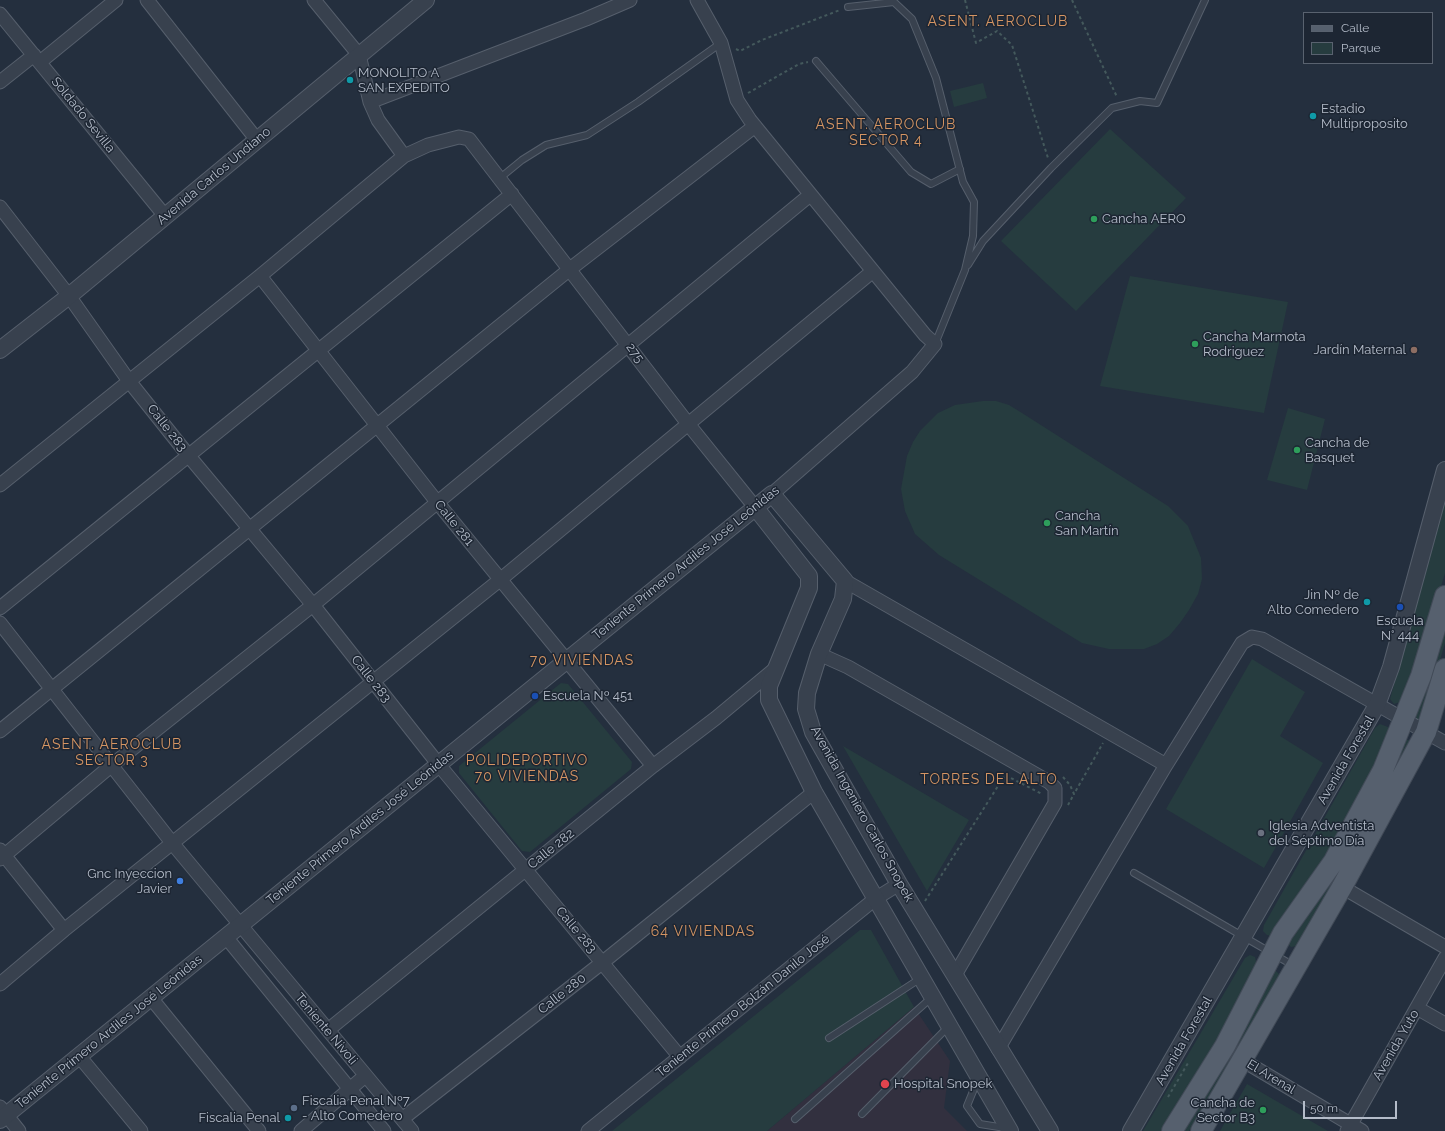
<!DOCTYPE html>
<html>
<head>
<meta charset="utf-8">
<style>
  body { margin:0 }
  #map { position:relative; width:1445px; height:1131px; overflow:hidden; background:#242f3e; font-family:Raleway,sans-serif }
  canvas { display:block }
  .legend { position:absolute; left:1303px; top:12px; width:130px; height:52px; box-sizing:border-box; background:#1d2633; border:1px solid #59626f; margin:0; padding:5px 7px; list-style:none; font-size:12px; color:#b4bcc9 }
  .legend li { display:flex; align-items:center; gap:8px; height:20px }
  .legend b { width:20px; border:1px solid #59626f }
  .scale { position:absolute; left:1303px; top:1101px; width:94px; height:18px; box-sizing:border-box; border:2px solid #b4bcc9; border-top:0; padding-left:5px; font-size:12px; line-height:14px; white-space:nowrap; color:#b4bcc9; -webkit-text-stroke:3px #1d2633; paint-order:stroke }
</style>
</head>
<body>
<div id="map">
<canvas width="1445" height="1131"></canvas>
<ul class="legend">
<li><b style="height:5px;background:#56606e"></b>Calle</li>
<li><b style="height:11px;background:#263c3f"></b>Parque</li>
</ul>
<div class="scale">50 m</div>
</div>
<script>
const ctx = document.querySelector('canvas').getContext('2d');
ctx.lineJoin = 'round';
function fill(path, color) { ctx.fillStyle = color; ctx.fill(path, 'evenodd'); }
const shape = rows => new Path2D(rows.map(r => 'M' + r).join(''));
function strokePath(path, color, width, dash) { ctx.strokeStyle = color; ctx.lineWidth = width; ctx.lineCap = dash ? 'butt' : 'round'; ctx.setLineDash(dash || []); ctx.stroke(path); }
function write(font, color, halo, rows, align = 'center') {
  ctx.font = font + ' Raleway,sans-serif'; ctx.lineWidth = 3; ctx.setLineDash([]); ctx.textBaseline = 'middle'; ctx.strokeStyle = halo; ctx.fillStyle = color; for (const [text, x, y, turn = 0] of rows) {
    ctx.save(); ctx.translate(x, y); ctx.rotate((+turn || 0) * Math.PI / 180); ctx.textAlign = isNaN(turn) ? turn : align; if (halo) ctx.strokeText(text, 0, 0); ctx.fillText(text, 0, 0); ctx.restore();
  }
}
const medical = shape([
  [914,1007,950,1061,944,1108,967,1131,767,1131]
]);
const green = shape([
  [983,83,987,98,954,107,950,91],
  [1110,129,1186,198,1076,311,1001,241],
  [1130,276,1288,302,1264,413,1100,386],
  [983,401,996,401,1009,405,1022,413,1168,506,1188,526,1201,558,1202,579,1198,594,1189,610,1180,623,1169,636,1157,644,1144,649,1109,649,1082,643,939,555,915,534,905,511,901,489,907,456,913,442,920,431,938,413,955,405],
  [1288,408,1325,419,1307,490,1267,480],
  [1445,502,1445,573,1424,643,1400,702,1394,704,1390,699],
  [1445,627,1445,643,1433,684,1421,719,1417,719,1414,716],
  [1252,659,1305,692,1280,736,1323,763,1264,868,1166,809],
  [561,683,568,684,632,762,631,769,530,852,522,851,459,773,459,766],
  [1380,724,1388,727,1389,735,1342,833,1273,936,1267,935,1263,931,1264,925,1375,728],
  [1404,740,1409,740,1411,745,1297,946,1291,947,1288,944,1289,940,1331,881],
  [843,746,969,820,927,891],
  [860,930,871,930,914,1007,767,1131,612,1131],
  [1250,955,1255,957,1257,965,1240,1006,1164,1131,1143,1131,1245,958],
  [1275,970,1280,975,1189,1131,1179,1131],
  [1247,1084,1328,1131,1220,1131]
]);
const path = shape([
  [965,0,976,43,997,31,1012,45,1048,158],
  [1072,0,1117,97],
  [736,49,740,51,762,40,840,10],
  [748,93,799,64,808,62],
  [1063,777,1070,785,1074,794,1103,743],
  [1068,805,1074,794],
  [925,901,1005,775,1042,794],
  [1168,1097,1188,1063]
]);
const service = shape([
  [848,7,894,2,912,19,936,78,963,182,974,202,973,236,965,270,935,344],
  [816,61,911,172,931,184,960,169],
  [500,178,522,160,546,145,587,135,638,102,721,43],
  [968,265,983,241,1051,168,1112,108,1140,101,1157,103,1205,0],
  [1134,873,1294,966],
  [829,1038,921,978],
  [978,1079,967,1106,980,1124,1005,1128],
  [862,1114,949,1026],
  [795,1119,931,998]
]);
const minor = shape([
  [147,0,257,140],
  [314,0,359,55,370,102,378,120,404,156],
  [697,0,721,43,737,100,750,120,925,335,935,344,912,372,772,494],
  [0,14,165,216],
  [40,62,116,0],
  [0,82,34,55],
  [370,102,586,19,630,0],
  [0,207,69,296,129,381,188,455,313,605,439,765,680,1057],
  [260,276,437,502,653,766],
  [0,485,260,276,404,156,428,145,459,137,469,139,689,425,755,507],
  [845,581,1166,765],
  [0,608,512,194],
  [0,623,173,844,412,1131],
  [819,654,848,667,1049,782,1055,788,1055,803,955,975],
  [0,731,570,269,755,126],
  [0,850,64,930],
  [0,859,112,765,313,605,810,195],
  [1342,887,1445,947],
  [226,937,384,1131],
  [0,984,64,930,501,579,873,271],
  [151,998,259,1131],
  [1417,1008,1445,1024],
  [328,1030,653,766,716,718,776,668],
  [998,1049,1166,765,1242,643,1252,637,1262,639,1445,743],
  [79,1056,141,1131],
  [1242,1060,1362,1131],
  [0,1107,19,1131],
  [402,1119,603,962,814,792],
  [301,1131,365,1076],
  [588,1131,875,899,899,884],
  [1347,1131,1445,958]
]);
const tertiary = shape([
  [0,350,69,296,426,0],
  [755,507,809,576,809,588,769,686,769,700,814,792,1010,1131],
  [0,1120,772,494,845,581,843,599,819,654,807,693,806,709,813,732,899,884,1050,1131],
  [1131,1131,1377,705,1391,667,1445,470]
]);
const primary = shape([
  [1172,1131,1225,1046,1283,933,1334,861,1383,770,1421,676,1445,596],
  [1201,1131,1342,887,1412,758,1426,732,1445,669]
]);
const markers = [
  [350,80,4,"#0f9aa8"],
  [1313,116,4,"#0f9aa8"],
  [1094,219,4,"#2e9e5b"],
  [1195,344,4,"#2e9e5b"],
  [1414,350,4,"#8d6e63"],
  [1297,450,4,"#2e9e5b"],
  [1047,523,4,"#2e9e5b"],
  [1367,602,4,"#0f9aa8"],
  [1400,607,4,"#1a4fb4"],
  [535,696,4,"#1a4fb4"],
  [1261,833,4,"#6b7280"],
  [180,881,4,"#3f7fe0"],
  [885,1084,5,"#e0444e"],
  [294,1108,4,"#5c6f8a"],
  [1263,1110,4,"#2e9e5b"],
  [288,1118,4,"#0f9aa8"]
];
const poiNames = [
  ["MONOLITO A",358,73],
  ["SAN EXPEDITO",358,88],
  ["Estadio",1321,109],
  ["Multiproposito",1321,124],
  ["Cancha AERO",1102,219],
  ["Cancha Marmota",1203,337],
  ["Rodriguez",1203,352],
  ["Jardín Maternal",1406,350,"right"],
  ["Cancha de",1305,443],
  ["Basquet",1305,458],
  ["Cancha",1055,516],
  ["San Martín",1055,531],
  ["Jin Nº de",1359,595,"right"],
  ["Alto Comedero",1359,610,"right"],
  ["Escuela",1400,621,"center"],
  ["N° 444",1400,636,"center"],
  ["Escuela Nº 451",543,696],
  ["Iglesia Adventista",1269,826],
  ["del Séptimo Día",1269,841],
  ["Gnc Inyeccion",172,874,"right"],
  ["Javier",172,889,"right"],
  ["Hospital Snopek",894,1084],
  ["Fiscalia Penal Nº7",302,1101],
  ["- Alto Comedero",302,1116],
  ["Cancha de",1255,1103,"right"],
  ["Sector B3",1255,1118,"right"],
  ["Fiscalia Penal",280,1118,"right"]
];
const streetNames = [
  ["Soldado Sevilla",83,115,51],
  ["Avenida Carlos Undiano",214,176,-40],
  ["275",635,353,53],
  ["Calle 283",167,428,52],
  ["Calle 281",454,523,51],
  ["Teniente Primero Ardiles José Leónidas",686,563,-39],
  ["Calle 283",371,679,52],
  ["Avenida Forestal",1346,760,-60],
  ["Avenida Ingeniero Carlos Snopek",862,814,61],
  ["Teniente Primero Ardiles José Leónidas",360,828,-39],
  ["Calle 282",551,849,-39],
  ["Calle 283",576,930,50],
  ["Calle 280",562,994,-38],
  ["Teniente Primero Bolzán Danilo José",743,1006,-39],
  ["Teniente Nivoli",326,1029,50],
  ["Teniente Primero Ardiles José Leónidas",109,1032,-39],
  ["Avenida Forestal",1184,1041,-60],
  ["Avenida Yuto",1396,1045,-60],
  ["El Arenal",1271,1077,31]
];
const neighbourhoodNames = [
  ["ASENT. AEROCLUB",998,22],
  ["ASENT. AEROCLUB",886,125],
  ["SECTOR 4",886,141],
  ["70 VIVIENDAS",582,661],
  ["ASENT. AEROCLUB",112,745],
  ["SECTOR 3",112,761],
  ["POLIDEPORTIVO",527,761],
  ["70 VIVIENDAS",527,777],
  ["TORRES DEL ALTO",989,780],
  ["64 VIVIENDAS",703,932]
];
fill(medical, '#32303f');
fill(green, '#263c3f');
strokePath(service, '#565f6c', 8);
strokePath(minor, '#565f6c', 15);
strokePath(tertiary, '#565f6c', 18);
strokePath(primary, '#414a57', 22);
strokePath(path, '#44595c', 2, [3, 3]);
strokePath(service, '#38414e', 6);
strokePath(minor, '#38414e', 13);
strokePath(tertiary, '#38414e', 16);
strokePath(primary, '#56606e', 20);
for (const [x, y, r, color] of markers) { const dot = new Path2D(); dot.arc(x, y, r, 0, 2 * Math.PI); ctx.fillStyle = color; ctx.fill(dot); strokePath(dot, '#1d2633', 1.5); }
write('13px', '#b4bcc9', '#1d2633', poiNames, 'left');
write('13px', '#b4bcc9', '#1d2633', streetNames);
ctx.letterSpacing = '1px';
write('14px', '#d59563', '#1d2633', neighbourhoodNames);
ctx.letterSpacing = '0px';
</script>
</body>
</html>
